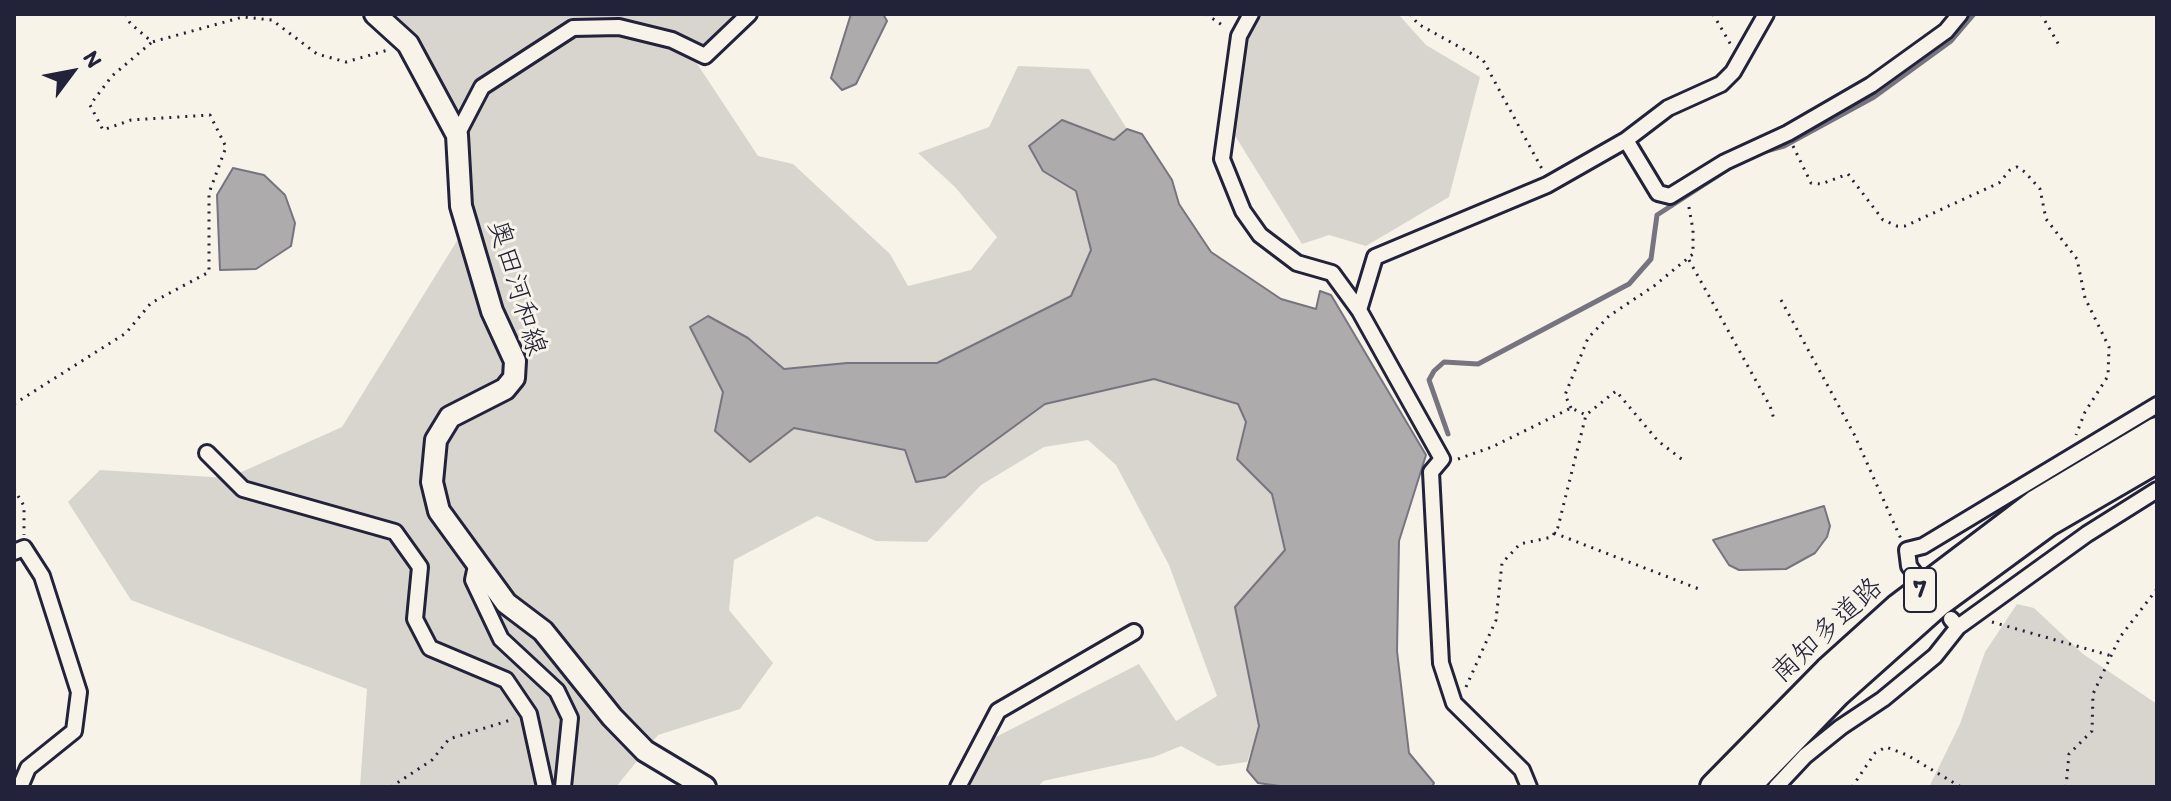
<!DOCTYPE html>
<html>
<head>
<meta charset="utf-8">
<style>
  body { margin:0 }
  #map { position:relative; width:2171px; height:801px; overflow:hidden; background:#f7f3e8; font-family:Itim,sans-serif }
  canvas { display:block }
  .frame { position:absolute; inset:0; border:16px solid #22223b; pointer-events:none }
  .north { position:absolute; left:32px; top:32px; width:80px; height:80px; -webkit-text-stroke:6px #f7f3e8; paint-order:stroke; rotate:58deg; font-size:22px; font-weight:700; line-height:32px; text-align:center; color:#22223b }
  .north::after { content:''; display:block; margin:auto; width:28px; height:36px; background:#22223b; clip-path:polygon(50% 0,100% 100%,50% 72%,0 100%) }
</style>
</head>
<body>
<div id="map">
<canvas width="2171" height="801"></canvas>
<div class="frame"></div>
<div class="north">N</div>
</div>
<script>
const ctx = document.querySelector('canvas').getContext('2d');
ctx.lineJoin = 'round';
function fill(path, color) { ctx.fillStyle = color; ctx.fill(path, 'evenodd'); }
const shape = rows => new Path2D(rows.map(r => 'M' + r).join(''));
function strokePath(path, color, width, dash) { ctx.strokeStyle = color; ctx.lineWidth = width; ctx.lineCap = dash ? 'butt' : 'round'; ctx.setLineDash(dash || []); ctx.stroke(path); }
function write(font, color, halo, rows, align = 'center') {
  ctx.font = font + ' Itim,"Klee One",sans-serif'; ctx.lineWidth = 6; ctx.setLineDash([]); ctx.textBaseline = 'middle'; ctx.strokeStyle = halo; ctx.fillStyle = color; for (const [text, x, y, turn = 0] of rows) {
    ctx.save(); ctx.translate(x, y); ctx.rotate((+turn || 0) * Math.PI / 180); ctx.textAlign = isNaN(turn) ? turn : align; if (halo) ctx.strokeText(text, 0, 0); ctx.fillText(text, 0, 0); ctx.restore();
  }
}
const green = shape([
  [388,14,735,14,694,59,758,156,793,164,890,254,908,286,971,270,997,237,955,187,918,153,989,127,1018,66,1089,69,1127,129,1114,140,1062,120,1043,171,1076,191,1091,250,1071,296,937,363,847,363,784,369,748,338,690,328,723,392,793,428,905,450,916,481,997,438,1045,404,1154,379,1238,404,1246,422,1237,459,1272,494,1285,551,1235,607,1259,727,1247,762,1218,766,1181,746,1154,757,1043,781,1038,787,969,787,992,739,1139,664,1176,721,1217,696,1169,565,1116,465,1088,440,1044,447,981,485,927,542,876,541,817,516,734,560,729,610,773,663,740,709,658,735,616,787,360,787,367,689,131,600,68,502,100,470,228,478,342,427,463,231,467,140,434,68,416,38],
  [1261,14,1398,14,1426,45,1480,77,1449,197,1366,246,1329,235,1302,244,1234,134,1248,38],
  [2017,604,2034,608,2083,654,2157,704,2157,787,1929,787,1960,724,1985,652]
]);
const water = shape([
  [851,14,883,14,887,21,856,84,842,90,831,78,851,14],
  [1062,120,1114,140,1127,129,1142,134,1172,180,1179,204,1211,252,1281,299,1316,309,1320,291,1331,295,1426,455,1399,541,1397,651,1409,753,1434,783,1432,787,1287,787,1258,783,1247,770,1259,726,1235,607,1285,550,1272,494,1237,459,1246,422,1238,404,1154,379,1045,404,945,477,916,482,905,450,794,428,750,462,715,431,723,392,690,327,708,316,748,338,784,369,847,363,937,363,1071,296,1091,250,1076,191,1043,171,1029,146,1062,120],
  [233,168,264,175,285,195,295,223,291,246,256,269,220,270,217,195,233,168],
  [1824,506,1830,526,1827,537,1815,553,1786,569,1739,570,1729,565,1713,540,1824,506]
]);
const stream = shape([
  [1759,153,1784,146,1874,97,1951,41,1974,14],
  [1448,434,1429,380,1434,371,1444,362,1478,364,1629,284,1651,259,1657,215,1736,164]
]);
const path = shape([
  [126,14,130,23,152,42,243,17,272,20,317,54,346,62,388,50],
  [1206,14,1225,27],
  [1410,14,1418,24,1483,60,1542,169],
  [1713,14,1731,45],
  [2041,14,2059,45],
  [1793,146,1811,183,1821,184,1848,174,1883,220,1897,226,1905,226,1999,183,2010,170,2017,167,2025,172,2040,189,2046,219,2077,259,2085,298,2109,347,2108,376,2085,412,2076,435],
  [1689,260,1770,406,1774,419],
  [1781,300,1854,434,1901,539],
  [14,404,126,333,151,303,209,272,209,193,226,147,210,115,131,120,103,130,90,105,112,76,152,42],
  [1571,408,1565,395,1588,338,1609,316,1654,286,1693,254,1693,230,1688,202],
  [1458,459,1492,447,1571,408,1586,415,1616,391,1658,441,1684,461],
  [14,489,24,506,24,535],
  [1554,533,1699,589],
  [1992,622,2112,656],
  [1466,687,1496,620,1502,563,1520,544,1552,537,1558,527,1586,415],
  [391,787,432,760,449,739,514,719],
  [1852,787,1875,753,1886,747,1907,755,1961,787],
  [2066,787,2069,754,2092,731,2093,694,2120,637,2157,589]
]);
const minor = shape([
  [1251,14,1239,36,1222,159,1243,211,1260,235,1297,263,1332,273,1359,310,1442,459,1431,472,1441,663,1454,703,1522,770,1529,787],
  [457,135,482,87,573,28,619,27,672,40,705,56,749,14],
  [1626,140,1658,193,1670,196,1725,162,1788,133,1871,85,1946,31,1960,14],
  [1359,310,1375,257,1547,185,1626,140,1668,108,1721,84,1733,72,1766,14],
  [207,453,243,489,395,532,420,567,415,619,430,648,506,680,529,714,545,787],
  [14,552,24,548,42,576,79,692,74,731,28,768,20,787],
  [477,561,473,580,501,639,557,691,570,718,563,787],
  [1915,574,1909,566,1907,550,1923,546,2157,405],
  [1958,627,2087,534,2157,490],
  [958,787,998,711,1134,632],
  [1776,787,1805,756,1841,727,1883,699,1935,656,1958,627,1951,619]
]);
const secondary = shape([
  [375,14,408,44,457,135,461,206,492,311,515,361,514,378,505,389,450,417,436,440,432,482,439,511,506,603,543,631,612,717,645,751,705,787]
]);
const motorway = shape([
  [1714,787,1828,671,1899,607,2035,504,2157,431],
  [1746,787,1837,693,1938,603,2047,523,2157,459]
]);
const shields = [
  [1920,590,32]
];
const shieldNames = [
  ["7",1920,590]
];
const streetNames = [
  ["奥田河和線",516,288,73],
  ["南知多道路",1828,631,-43]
];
fill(green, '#d8d5cf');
fill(water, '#aeabad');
strokePath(water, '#76747f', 2);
strokePath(stream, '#76747f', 5);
strokePath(minor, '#22223b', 20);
strokePath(secondary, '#22223b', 26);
strokePath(motorway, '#22223b', 32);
strokePath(path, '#22223b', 3, [2, 6]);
strokePath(minor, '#f7f3e8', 14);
strokePath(secondary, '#f7f3e8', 20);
strokePath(motorway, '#f7f3e8', 26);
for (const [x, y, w] of shields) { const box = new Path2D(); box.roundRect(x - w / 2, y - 22, w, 44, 6); ctx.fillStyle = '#f7f3e8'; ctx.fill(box); strokePath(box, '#22223b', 2); }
write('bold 26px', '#22223b', null, shieldNames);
write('28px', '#22223b', '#f7f3e8', streetNames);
</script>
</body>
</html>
